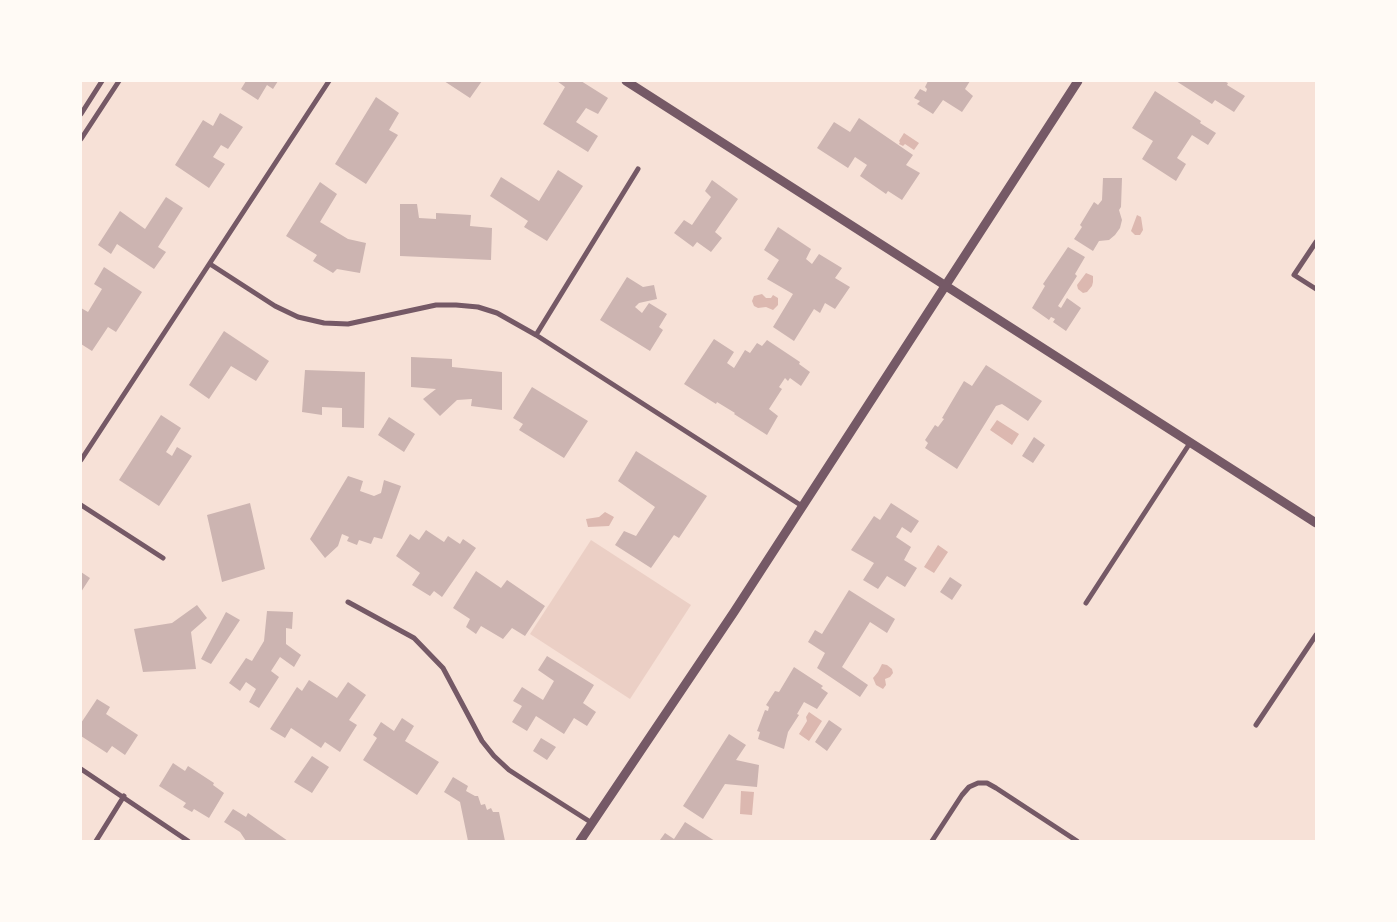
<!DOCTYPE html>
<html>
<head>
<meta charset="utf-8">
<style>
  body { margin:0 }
  #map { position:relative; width:1397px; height:922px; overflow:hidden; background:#f7e1d7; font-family:"Noto Serif",serif }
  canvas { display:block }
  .frame { position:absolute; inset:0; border:82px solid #fffaf5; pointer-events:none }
</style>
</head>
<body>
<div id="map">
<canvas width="1397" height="922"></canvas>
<div class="frame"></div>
</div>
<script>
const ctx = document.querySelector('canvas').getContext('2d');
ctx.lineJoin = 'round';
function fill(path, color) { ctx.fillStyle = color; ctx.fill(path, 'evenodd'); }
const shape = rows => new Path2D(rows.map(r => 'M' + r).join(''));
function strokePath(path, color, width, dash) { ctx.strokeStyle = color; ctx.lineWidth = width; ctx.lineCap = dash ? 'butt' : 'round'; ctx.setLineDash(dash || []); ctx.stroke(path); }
const green = shape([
  [591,540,691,605,630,699,530,634]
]);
const water = shape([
  [904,133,919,143,914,150,905,144,903,146,899,144,900,142,899,141],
  [1137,215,1141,217,1143,230,1140,235,1135,235,1131,231],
  [1086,273,1093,276,1093,282,1092,286,1087,292,1083,293,1078,289,1077,285],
  [762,294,766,298,771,298,773,295,778,298,778,305,773,310,766,307,758,308,754,306,752,301,754,296],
  [997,420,1019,434,1012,445,990,430],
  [605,512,614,517,609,526,588,527,586,519,599,517],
  [938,545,948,552,934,573,924,567],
  [882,664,887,665,892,669,893,673,890,677,885,679,886,685,883,689,876,685,873,678,878,672],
  [809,712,822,721,809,741,799,734,807,721,806,717],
  [741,791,754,792,752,815,740,814]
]);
const building = shape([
  [246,81,278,81,273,89,267,85,258,100,241,89],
  [444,81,482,81,470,98],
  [557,81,581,81,608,98,598,114,586,108,576,122,598,136,588,152,543,124,565,87],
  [928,81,970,81,965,89,973,96,962,112,943,100,933,114,917,104,920,101,914,98,920,89,926,92,927,89,925,87],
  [1176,81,1224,81,1228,83,1227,85,1245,96,1234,112,1215,100,1212,104],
  [1155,91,1201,121,1200,123,1216,133,1208,145,1192,135,1177,158,1186,164,1176,181,1142,159,1153,141,1132,128],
  [376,97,399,113,389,130,398,135,366,184,335,164],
  [220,113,243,127,228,149,221,145,213,157,225,164,209,188,175,165,203,120,213,126],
  [859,118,913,155,906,165,920,173,902,200,888,191,886,194,860,176,867,165,855,157,848,168,817,148,834,122,850,132],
  [558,170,583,186,547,241,524,227,528,221,490,196,501,177,539,201],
  [1103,178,1122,178,1121,207,1119,210,1122,220,1120,228,1115,235,1109,240,1099,241,1093,251,1074,239,1082,227,1080,225,1094,202,1098,205,1102,200],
  [712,180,738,199,715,232,722,238,711,252,697,242,693,247,674,233,684,220,692,225,711,197,705,191],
  [320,182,337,194,320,222,348,239,366,243,360,273,337,269,333,273,313,261,317,255,286,236],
  [166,197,183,208,158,247,166,252,154,269,117,244,111,254,98,245,120,211,145,229],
  [400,204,417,204,419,218,436,219,436,213,471,215,470,226,492,228,491,260,400,256],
  [778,227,811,249,806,259,812,264,819,254,842,268,835,278,850,287,835,309,825,303,820,313,814,309,794,341,773,327,793,294,767,279,779,260,764,250],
  [1068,247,1085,257,1075,274,1077,276,1058,306,1061,308,1067,298,1081,308,1066,331,1053,322,1055,319,1051,317,1049,320,1032,308,1045,286,1043,284],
  [104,267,142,292,116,332,108,327,92,351,81,344,81,308,88,312,102,289,94,284],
  [627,277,643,287,654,285,657,299,639,303,635,307,642,313,649,303,667,314,659,327,663,330,650,351,600,320],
  [224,331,269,361,256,381,231,366,209,399,189,385],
  [714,339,734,352,727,363,734,368,745,350,750,353,757,343,762,346,767,340,800,362,799,364,810,372,801,386,790,378,788,381,785,378,779,387,782,389,769,409,778,416,767,435,734,414,735,413,717,402,716,404,684,384],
  [411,357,452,359,452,367,502,372,502,410,471,406,472,399,457,400,440,416,423,399,436,389,411,387],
  [986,365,1042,401,1028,421,1002,404,996,406,957,469,925,448,928,443,925,440,935,425,938,427,944,419,942,418,964,381,972,386],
  [305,370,365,372,364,428,342,427,342,408,322,407,322,415,302,412],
  [532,387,588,421,564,458,519,430,523,424,513,418],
  [161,415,181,428,166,452,172,456,177,447,192,456,159,506,119,480],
  [389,417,415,434,404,452,378,435],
  [1034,437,1045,445,1033,463,1022,456],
  [636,451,707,496,679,538,674,535,651,568,615,545,624,531,636,536,655,507,618,481],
  [348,476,363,481,360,491,374,496,381,493,384,480,401,486,382,539,374,537,371,544,359,540,357,545,347,541,349,537,342,534,338,546,325,558,310,539],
  [250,503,265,569,222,582,207,515],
  [891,503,919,521,911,533,902,527,896,537,911,547,904,560,917,568,905,587,887,576,878,589,863,580,874,563,851,550,874,516,880,520],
  [426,530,444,542,448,536,460,544,463,539,476,548,442,597,434,591,430,596,412,585,420,573,396,556,410,534,419,540],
  [476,571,501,588,507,580,545,606,525,636,512,628,503,639,481,626,476,634,466,627,470,619,453,608],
  [81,572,90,578,81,592],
  [950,577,962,585,952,600,940,592],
  [849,590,895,619,887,633,870,622,842,667,868,685,860,697,817,668,825,653,808,642,815,630,822,634],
  [197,605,207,618,191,632,196,669,143,672,134,629,172,623],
  [267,611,293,612,292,629,286,628,286,644,301,655,294,667,280,657,271,671,279,677,259,708,249,702,256,689,246,682,240,691,229,683,246,658,252,661,264,641],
  [226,612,240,620,211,664,201,659],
  [547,656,594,685,583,703,596,712,587,726,574,718,564,734,536,716,527,731,512,722,522,706,513,701,522,687,543,700,554,681,538,670],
  [794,667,823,686,821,688,828,693,817,709,804,702,797,714,799,715,788,732,784,749,758,739,760,732,757,731,765,710,768,711,769,707,766,705,775,691,779,692],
  [309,680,337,698,348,682,366,695,349,720,357,725,340,752,325,742,321,748,291,728,285,738,270,729,297,687,302,691],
  [97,699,110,707,106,714,138,735,125,755,112,746,107,753,81,736,81,723],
  [402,718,414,726,405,741,439,762,417,795,363,760,377,738,373,735,381,722,394,731],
  [829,720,842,729,827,751,815,742],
  [729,734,746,745,736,760,759,765,757,787,725,784,703,819,683,806],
  [541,738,556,747,547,760,533,751],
  [312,756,329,767,312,793,294,782],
  [173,763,185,771,188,766,214,783,213,785,224,793,209,818,194,809,192,812,183,807,186,803,159,786],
  [453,777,468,786,466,791,475,796,478,796,481,805,485,804,487,810,491,808,493,812,499,812,505,841,468,841,460,802,444,792],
  [233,809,246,817,248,813,288,841,246,841,240,832,224,822],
  [685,822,715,841,660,840,665,833,674,839]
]);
const minor = shape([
  [81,114,102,81],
  [81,139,119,81],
  [1316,242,1294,275,1316,289],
  [210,264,275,306,298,317,324,323,348,324,436,305,456,305,478,307,497,313,536,335,802,506],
  [536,335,638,169],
  [81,460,329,81],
  [81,505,163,558],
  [348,602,414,638,443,668,482,741,494,756,509,770,529,783,592,823],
  [1086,603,1190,443],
  [1256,725,1316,635],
  [81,769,188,841],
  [96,841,124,796],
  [932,841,962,795,969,787,978,783,987,783,996,788,1077,841]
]);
const tertiary = shape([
  [626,81,1316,523],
  [580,841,734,612,1078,81]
]);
fill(green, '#ebcfc5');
fill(water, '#dcb8b0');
fill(building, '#ccb4b1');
strokePath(minor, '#755966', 5);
strokePath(tertiary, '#755966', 9);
</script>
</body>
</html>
